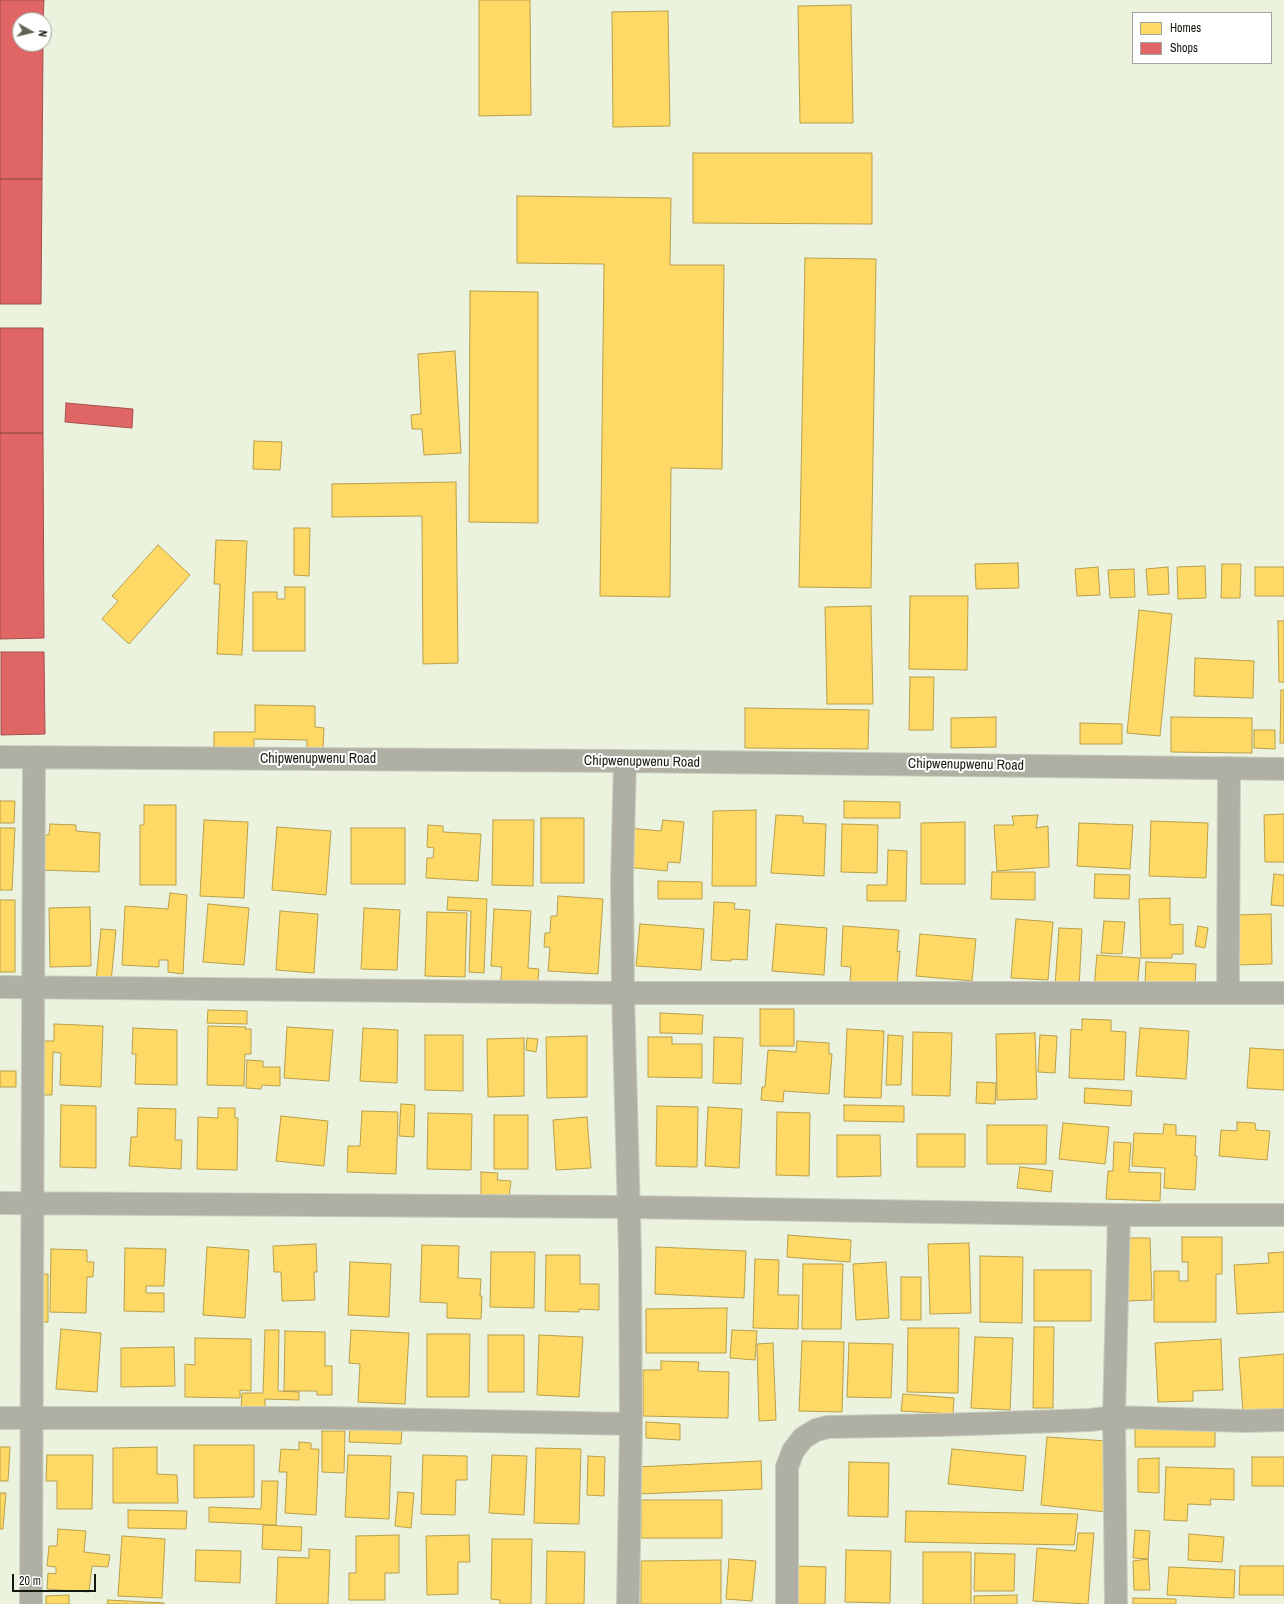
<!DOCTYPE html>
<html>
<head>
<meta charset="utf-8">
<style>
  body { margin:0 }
  #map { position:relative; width:1284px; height:1604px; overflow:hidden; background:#ebf3df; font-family:"Archivo Narrow",sans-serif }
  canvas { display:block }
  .legend { position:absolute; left:1132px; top:12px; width:140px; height:52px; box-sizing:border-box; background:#fff; border:1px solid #a1a39e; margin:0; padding:5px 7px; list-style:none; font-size:12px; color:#14190d }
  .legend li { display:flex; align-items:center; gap:8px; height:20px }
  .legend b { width:20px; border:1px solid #a1a39e }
  .north { position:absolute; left:12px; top:12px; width:40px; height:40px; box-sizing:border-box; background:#fff; border:1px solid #a1a39e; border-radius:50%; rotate:98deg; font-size:11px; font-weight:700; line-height:16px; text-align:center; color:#14190d }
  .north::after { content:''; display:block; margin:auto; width:14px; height:18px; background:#5f6556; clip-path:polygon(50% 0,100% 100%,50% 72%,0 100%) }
  .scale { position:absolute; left:12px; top:1574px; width:84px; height:18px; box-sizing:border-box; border:2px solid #14190d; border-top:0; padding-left:5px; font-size:12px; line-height:14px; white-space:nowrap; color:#14190d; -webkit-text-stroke:3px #fff; paint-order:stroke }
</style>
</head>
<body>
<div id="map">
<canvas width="1284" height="1604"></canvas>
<ul class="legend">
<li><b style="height:11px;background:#ffd966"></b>Homes</li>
<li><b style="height:11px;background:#e06666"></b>Shops</li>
</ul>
<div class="north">N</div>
<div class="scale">20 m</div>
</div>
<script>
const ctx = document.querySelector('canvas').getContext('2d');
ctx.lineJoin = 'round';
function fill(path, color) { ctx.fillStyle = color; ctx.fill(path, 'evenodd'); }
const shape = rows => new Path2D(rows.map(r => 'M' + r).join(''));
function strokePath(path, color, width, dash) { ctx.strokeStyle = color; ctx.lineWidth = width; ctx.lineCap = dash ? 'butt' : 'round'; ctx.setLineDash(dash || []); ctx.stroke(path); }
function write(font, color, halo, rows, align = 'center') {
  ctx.font = font + ' "Archivo Narrow",sans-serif'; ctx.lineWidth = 4; ctx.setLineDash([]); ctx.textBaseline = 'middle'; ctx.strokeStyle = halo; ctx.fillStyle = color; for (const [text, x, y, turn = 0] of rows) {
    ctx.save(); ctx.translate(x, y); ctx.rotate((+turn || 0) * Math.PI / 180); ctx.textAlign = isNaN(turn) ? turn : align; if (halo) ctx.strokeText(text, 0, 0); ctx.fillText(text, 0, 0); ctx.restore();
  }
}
const homes = shape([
  [479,0,530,0,531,115,479,116,479,0],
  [851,5,853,123,800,123,798,6,851,5],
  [668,11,670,126,613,127,612,12,668,11],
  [693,153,872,153,872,224,693,223,693,153],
  [517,196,671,198,670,265,724,265,722,469,671,468,670,597,600,596,604,264,517,263,517,196],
  [805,258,876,259,871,588,799,587,805,258],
  [470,291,538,292,538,523,469,522,470,291],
  [455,351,461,453,424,455,422,429,412,429,411,415,421,414,418,354,455,351],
  [254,441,282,442,280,470,253,469,254,441],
  [456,482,458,663,423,664,422,516,332,517,332,484,456,482],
  [294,528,310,528,309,576,294,575,294,528],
  [216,540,247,541,242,655,217,654,220,584,214,584,216,540],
  [158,545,190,575,129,644,102,619,118,601,112,596,158,545],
  [1018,563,1019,588,976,589,975,564,1018,563],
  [1222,564,1241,564,1240,598,1221,598,1222,564],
  [1205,566,1206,598,1178,599,1177,567,1205,566],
  [1098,567,1100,595,1077,596,1075,569,1098,567],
  [1168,567,1169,594,1148,595,1146,569,1168,567],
  [1255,567,1284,567,1284,596,1255,596,1255,567],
  [1134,569,1135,597,1110,598,1108,570,1134,569],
  [285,587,305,587,305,651,253,651,253,592,277,592,277,599,285,599,285,587],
  [910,596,968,596,967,670,909,669,910,596],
  [871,606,873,704,827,704,825,607,871,606],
  [1139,610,1172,614,1160,736,1127,733,1139,610],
  [1278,621,1284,621,1284,682,1279,682,1278,621],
  [1195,658,1254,661,1253,698,1194,696,1195,658],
  [910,677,934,677,933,730,909,730,910,677],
  [1281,690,1284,690,1284,743,1280,743,1281,690],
  [255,705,315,706,315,727,324,728,323,748,307,748,307,740,254,739,254,751,214,750,214,732,255,732,255,705],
  [745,708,869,710,868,749,745,748,745,708],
  [996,717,996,747,951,748,951,718,996,717],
  [1171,717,1252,718,1252,753,1171,752,1171,717],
  [1080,723,1122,724,1122,744,1080,744,1080,723],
  [1254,730,1275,730,1275,749,1254,748,1254,730],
  [0,801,15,801,14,823,0,823,0,801],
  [844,801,900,802,900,818,844,818,844,801],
  [144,805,176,805,176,885,140,885,140,825,144,825,144,805],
  [756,810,756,886,712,886,713,811,756,810],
  [1284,814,1284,862,1265,862,1264,815,1284,814],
  [776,815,803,816,803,823,826,824,824,876,771,873,776,815],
  [1038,815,1036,828,1048,826,1049,867,997,871,994,825,1014,825,1012,816,1038,815],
  [541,818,584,818,584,883,541,883,541,818],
  [204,820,248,822,244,898,200,896,204,820],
  [493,820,534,820,533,886,492,885,493,820],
  [663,820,684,822,680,863,668,862,667,871,625,867,629,828,661,831,663,820],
  [1151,821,1208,823,1206,878,1149,876,1151,821],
  [965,822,965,884,921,884,921,823,965,822],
  [1079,823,1133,825,1130,869,1077,866,1079,823],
  [50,824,76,825,76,831,100,833,99,872,40,870,42,835,49,835,50,824],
  [842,824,878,825,877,873,841,872,842,824],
  [428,825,443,826,443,832,481,834,478,881,426,878,427,858,433,858,434,848,427,847,428,825],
  [277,827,331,831,326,895,272,890,277,827],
  [0,828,15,828,12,890,0,890,0,828],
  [351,828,405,828,405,884,351,884,351,828],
  [888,850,907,851,906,901,867,901,867,885,887,885,888,850],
  [992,872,1035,872,1035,900,991,899,992,872],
  [1095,874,1130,875,1129,899,1094,898,1095,874],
  [1274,874,1284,875,1284,906,1271,905,1274,874],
  [658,881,702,882,702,899,658,899,658,881],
  [170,893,187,895,183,974,168,972,168,960,159,960,159,967,122,965,125,906,168,909,170,893],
  [558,896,603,899,598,974,548,971,550,947,544,947,545,933,550,933,551,916,557,916,558,896],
  [448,897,487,899,484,973,469,972,471,911,447,910,448,897],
  [1170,898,1170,925,1183,924,1183,954,1172,954,1172,958,1141,958,1139,899,1170,898],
  [0,900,15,900,15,972,0,972,0,900],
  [714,902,735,903,734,909,750,910,747,960,731,959,731,961,711,960,714,902],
  [208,904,249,908,244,965,203,962,208,904],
  [90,907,91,966,50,967,49,908,90,907],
  [364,908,400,910,397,970,361,969,364,908],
  [494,909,531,911,528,968,539,969,537,990,500,989,502,967,491,966,494,909],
  [280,911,318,914,314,973,276,970,280,911],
  [427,912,467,913,465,977,425,976,427,912],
  [1271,914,1272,964,1236,965,1235,915,1271,914],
  [1016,919,1053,922,1048,980,1011,978,1016,919],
  [1104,921,1125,922,1122,954,1101,953,1104,921],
  [640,924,704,929,701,970,636,966,640,924],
  [776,924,827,928,824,975,772,971,776,924],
  [843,926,899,930,897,952,900,951,897,985,850,982,851,967,841,966,843,926],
  [1198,926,1208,928,1205,948,1195,946,1198,926],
  [1059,928,1082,929,1079,988,1055,986,1059,928],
  [101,929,116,930,111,982,96,981,101,929],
  [920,934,976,939,972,981,916,976,920,934],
  [1097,955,1140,958,1137,991,1094,988,1097,955],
  [1146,962,1196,964,1195,986,1145,984,1146,962],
  [760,1009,794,1009,794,1046,760,1046,760,1009],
  [208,1010,247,1011,247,1024,207,1023,208,1010],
  [660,1013,703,1015,702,1034,660,1033,660,1013],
  [1082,1019,1111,1020,1111,1031,1126,1032,1124,1080,1069,1078,1071,1029,1082,1030,1082,1019],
  [54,1024,103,1026,101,1087,60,1085,61,1053,53,1052,52,1095,36,1095,38,1041,54,1041,54,1024],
  [208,1026,246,1027,245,1029,251,1029,251,1054,245,1054,244,1086,207,1085,208,1026],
  [287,1027,333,1030,329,1081,284,1078,287,1027],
  [133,1028,177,1030,177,1085,135,1084,136,1054,132,1054,133,1028],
  [363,1028,398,1030,397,1083,360,1081,363,1028],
  [1140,1028,1189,1031,1186,1079,1136,1076,1140,1028],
  [847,1029,884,1031,881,1098,844,1097,847,1029],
  [913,1032,952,1033,950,1096,912,1095,913,1032],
  [1035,1033,1037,1099,997,1100,996,1034,1035,1033],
  [425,1035,463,1035,463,1091,425,1090,425,1035],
  [888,1035,903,1036,901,1085,886,1085,888,1035],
  [1040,1035,1057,1036,1055,1073,1038,1072,1040,1035],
  [587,1036,587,1097,547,1098,546,1037,587,1036],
  [648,1037,672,1037,672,1044,702,1044,702,1078,648,1077,648,1037],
  [714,1037,743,1038,741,1084,713,1083,714,1037],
  [524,1038,524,1096,488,1097,487,1039,524,1038],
  [527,1038,538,1039,536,1052,526,1050,527,1038],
  [797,1041,829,1043,829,1054,832,1054,829,1094,784,1091,783,1102,761,1100,762,1087,765,1087,768,1050,796,1052,797,1041],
  [1250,1048,1284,1050,1284,1090,1247,1088,1250,1048],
  [247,1060,263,1061,263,1067,280,1067,280,1086,262,1085,261,1089,246,1088,247,1060],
  [0,1071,16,1071,16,1087,0,1087,0,1071],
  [977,1082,996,1083,995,1104,976,1103,977,1082],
  [1085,1088,1132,1091,1131,1106,1084,1103,1085,1088],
  [401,1104,415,1105,414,1137,399,1136,401,1104],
  [61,1105,96,1106,96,1168,60,1167,61,1105],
  [844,1105,904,1106,904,1122,844,1121,844,1105],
  [657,1106,698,1107,697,1167,656,1166,657,1106],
  [708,1107,742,1109,739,1168,705,1166,708,1107],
  [138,1108,176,1109,175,1140,182,1140,181,1169,129,1166,131,1137,137,1137,138,1108],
  [218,1108,235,1108,235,1118,238,1118,237,1170,197,1169,198,1117,218,1118,218,1108],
  [362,1111,398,1112,396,1174,347,1172,348,1146,360,1146,362,1111],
  [777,1112,810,1113,809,1176,776,1175,777,1112],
  [428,1113,472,1114,471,1170,427,1169,428,1113],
  [494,1115,528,1115,528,1169,494,1169,494,1115],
  [281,1116,328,1121,324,1166,276,1161,281,1116],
  [587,1117,591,1168,556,1170,553,1120,587,1117],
  [1237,1122,1255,1123,1256,1130,1270,1131,1267,1160,1219,1156,1221,1130,1237,1131,1237,1122],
  [1063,1123,1109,1127,1105,1164,1059,1159,1063,1123],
  [1164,1124,1176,1125,1176,1135,1196,1136,1195,1156,1197,1156,1195,1190,1164,1188,1165,1168,1132,1166,1134,1133,1163,1134,1164,1124],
  [987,1125,1047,1125,1046,1164,987,1164,987,1125],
  [917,1134,965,1134,965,1167,917,1167,917,1134],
  [837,1135,880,1135,881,1176,837,1177,837,1135],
  [1114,1142,1131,1143,1129,1172,1161,1173,1160,1201,1106,1199,1108,1171,1113,1171,1114,1142],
  [1020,1167,1053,1171,1051,1192,1017,1188,1020,1167],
  [481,1172,498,1173,497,1180,511,1181,509,1197,481,1195,481,1172],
  [788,1235,851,1240,850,1262,787,1257,788,1235],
  [1182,1237,1222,1237,1222,1274,1216,1274,1216,1322,1154,1322,1154,1271,1179,1271,1179,1281,1188,1281,1188,1262,1182,1262,1182,1237],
  [1126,1238,1150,1238,1152,1300,1127,1301,1126,1238],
  [969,1243,971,1313,930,1314,928,1244,969,1243],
  [316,1244,317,1272,314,1272,315,1300,282,1301,281,1272,274,1272,273,1246,316,1244],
  [422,1245,459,1246,458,1278,481,1279,480,1296,482,1296,481,1319,447,1318,447,1303,420,1302,422,1245],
  [207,1247,249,1250,245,1318,203,1315,207,1247],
  [656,1247,746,1251,744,1298,655,1294,656,1247],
  [125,1248,166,1249,164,1286,146,1286,146,1293,164,1293,164,1312,124,1311,125,1248],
  [51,1249,87,1250,87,1262,94,1262,93,1277,87,1277,86,1313,50,1312,51,1249],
  [491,1252,535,1252,534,1308,490,1307,491,1252],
  [1284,1252,1284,1312,1237,1314,1234,1265,1269,1263,1268,1253,1284,1252],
  [546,1255,580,1255,580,1284,599,1284,599,1310,579,1309,579,1312,545,1311,546,1255],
  [980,1256,1023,1257,1022,1323,980,1322,980,1256],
  [755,1259,779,1260,778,1295,799,1295,798,1329,753,1328,755,1259],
  [350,1262,391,1264,389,1317,348,1315,350,1262],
  [886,1262,889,1318,856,1320,853,1264,886,1262],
  [803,1264,843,1264,841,1329,802,1329,803,1264],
  [1034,1270,1091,1270,1091,1321,1034,1321,1034,1270],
  [34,1274,48,1274,48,1322,34,1322,34,1274],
  [901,1277,921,1277,921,1320,901,1320,901,1277],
  [727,1308,726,1353,646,1353,646,1309,727,1308],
  [1034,1327,1054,1327,1053,1408,1033,1408,1034,1327],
  [908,1328,959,1328,958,1393,907,1392,908,1328],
  [61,1329,101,1333,97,1392,56,1389,61,1329],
  [265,1330,279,1330,278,1391,299,1392,299,1400,265,1399,265,1410,241,1409,242,1393,263,1393,265,1330],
  [351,1330,409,1333,405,1404,358,1402,360,1364,349,1363,351,1330],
  [732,1330,757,1331,755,1360,730,1358,732,1330],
  [285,1331,325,1332,325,1366,332,1366,332,1395,317,1395,317,1391,284,1391,285,1331],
  [427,1334,470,1334,469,1397,427,1397,427,1334],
  [488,1335,524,1335,524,1392,488,1392,488,1335],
  [539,1335,583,1337,579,1397,537,1395,539,1335],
  [975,1337,1013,1338,1010,1410,971,1408,975,1337],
  [195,1338,251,1339,251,1391,240,1390,240,1398,185,1397,185,1364,195,1365,195,1338],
  [1221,1339,1223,1390,1193,1391,1193,1401,1158,1402,1155,1343,1221,1339],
  [802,1341,844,1342,842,1412,799,1411,802,1341],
  [773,1343,776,1420,759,1421,757,1344,773,1343],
  [849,1343,893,1344,891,1398,847,1397,849,1343],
  [174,1347,175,1386,121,1387,121,1348,174,1347],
  [1284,1354,1284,1409,1243,1412,1239,1358,1284,1354],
  [661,1361,699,1362,698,1371,729,1372,728,1418,643,1416,643,1370,661,1370,661,1361],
  [903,1394,954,1398,953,1414,901,1411,903,1394],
  [646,1422,680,1424,680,1440,646,1438,646,1422],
  [1135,1426,1215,1426,1215,1447,1135,1447,1135,1426],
  [350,1428,402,1429,401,1444,349,1442,350,1428],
  [322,1431,345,1431,344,1473,322,1472,322,1431],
  [1047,1437,1107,1441,1106,1512,1041,1505,1047,1437],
  [299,1442,311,1443,311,1449,319,1449,316,1515,285,1513,287,1472,279,1472,281,1449,299,1450,299,1442],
  [194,1445,254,1445,254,1497,194,1498,194,1445],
  [0,1447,10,1447,8,1481,0,1481,0,1447],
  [157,1447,157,1474,177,1475,178,1503,113,1503,113,1448,157,1447],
  [536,1448,581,1449,579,1524,534,1523,536,1448],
  [952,1449,1026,1456,1023,1491,948,1484,952,1449],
  [47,1455,93,1455,92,1509,57,1509,57,1481,46,1481,47,1455],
  [348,1455,391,1456,389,1519,345,1517,348,1455],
  [423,1455,467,1456,467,1480,456,1480,455,1515,421,1514,423,1455],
  [492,1455,527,1456,524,1515,489,1513,492,1455],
  [588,1456,605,1457,604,1496,587,1495,588,1456],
  [1252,1457,1284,1457,1284,1486,1252,1486,1252,1457],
  [1159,1458,1159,1493,1138,1492,1138,1459,1159,1458],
  [761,1461,762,1489,638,1494,636,1467,761,1461],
  [849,1462,889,1463,888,1517,848,1516,849,1462],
  [1166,1467,1234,1469,1234,1500,1210,1499,1211,1505,1188,1504,1187,1521,1164,1520,1166,1467],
  [262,1481,278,1481,276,1525,209,1522,209,1507,261,1509,262,1481],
  [398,1492,414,1493,411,1528,395,1526,398,1492],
  [0,1493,6,1493,3,1529,0,1529,0,1493],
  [641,1500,722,1500,722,1538,641,1538,641,1500],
  [128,1510,187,1511,186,1529,128,1528,128,1510],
  [906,1511,1078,1514,1074,1545,905,1542,906,1511],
  [263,1525,302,1527,301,1551,262,1549,263,1525],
  [58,1529,86,1531,84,1552,110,1555,108,1567,92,1566,89,1592,47,1589,48,1573,56,1574,56,1567,47,1566,49,1546,57,1546,58,1529],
  [1135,1530,1150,1531,1148,1559,1133,1558,1135,1530],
  [1078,1533,1094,1533,1088,1604,1033,1601,1037,1548,1076,1551,1078,1533],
  [1189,1534,1224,1537,1222,1562,1188,1560,1189,1534],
  [399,1535,399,1573,385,1573,385,1600,349,1600,349,1573,356,1573,356,1536,399,1535],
  [469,1535,470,1562,458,1562,458,1594,427,1595,426,1536,469,1535],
  [122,1536,165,1539,162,1598,118,1596,122,1536],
  [492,1539,532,1539,531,1604,500,1604,500,1600,491,1599,492,1539],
  [309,1549,330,1550,328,1604,276,1604,278,1557,309,1558,309,1549],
  [196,1550,241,1551,240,1583,195,1581,196,1550],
  [846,1550,891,1551,890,1603,845,1602,846,1550],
  [547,1551,585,1552,584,1604,546,1604,547,1551],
  [923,1552,971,1552,971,1604,923,1604,923,1552],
  [975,1553,1015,1554,1014,1591,974,1591,975,1553],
  [729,1559,756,1561,752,1601,726,1599,729,1559],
  [1148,1559,1150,1590,1134,1590,1133,1561,1148,1559],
  [721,1560,721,1604,641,1604,641,1561,721,1560],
  [796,1566,826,1567,825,1604,795,1604,796,1566],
  [1240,1566,1284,1566,1284,1595,1239,1595,1240,1566],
  [1169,1567,1235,1570,1234,1598,1167,1595,1169,1567],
  [69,1595,69,1604,46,1604,46,1596,69,1595],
  [1017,1595,1017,1604,974,1604,974,1596,1017,1595],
  [1133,1598,1176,1599,1176,1604,1133,1604,1133,1598],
  [108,1600,164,1603,164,1604,107,1604,108,1600]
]);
const shops = shape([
  [0,0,44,0,43,20,20,20,20,44,43,44,42,179,0,179,0,0],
  [0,179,42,179,41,304,0,304,0,179],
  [0,328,43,328,43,433,0,433,0,328],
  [66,403,133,409,132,428,65,422,66,403],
  [0,433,43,433,44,638,0,639,0,433],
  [1,652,44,652,45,734,1,735,1,652]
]);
const minor = shape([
  [0,757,625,761,1284,769],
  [625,761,622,879,623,993,630,1253,631,1424,628,1604],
  [0,987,623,993,1284,993],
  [1228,993,1229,768],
  [0,1203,629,1207,1119,1215,1284,1215],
  [0,1418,325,1418,631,1424],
  [31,1604,34,757],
  [787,1604,787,1467,793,1451,803,1438,816,1430,828,1427,940,1425,1090,1420,1114,1417,1245,1421,1284,1420],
  [1116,1604,1114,1417,1119,1215]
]);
const streetNames = [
  ["Chipwenupwenu Road",318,759],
  ["Chipwenupwenu Road",642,762,1],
  ["Chipwenupwenu Road",966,765,1]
];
fill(homes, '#ffd966');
strokePath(homes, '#b89f4b', 1);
fill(shops, '#e06666');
strokePath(shops, '#a34f4b', 1);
strokePath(minor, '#c8cebf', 24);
strokePath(minor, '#b0afa4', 22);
write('14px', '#14190d', '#fff', streetNames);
</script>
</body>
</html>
